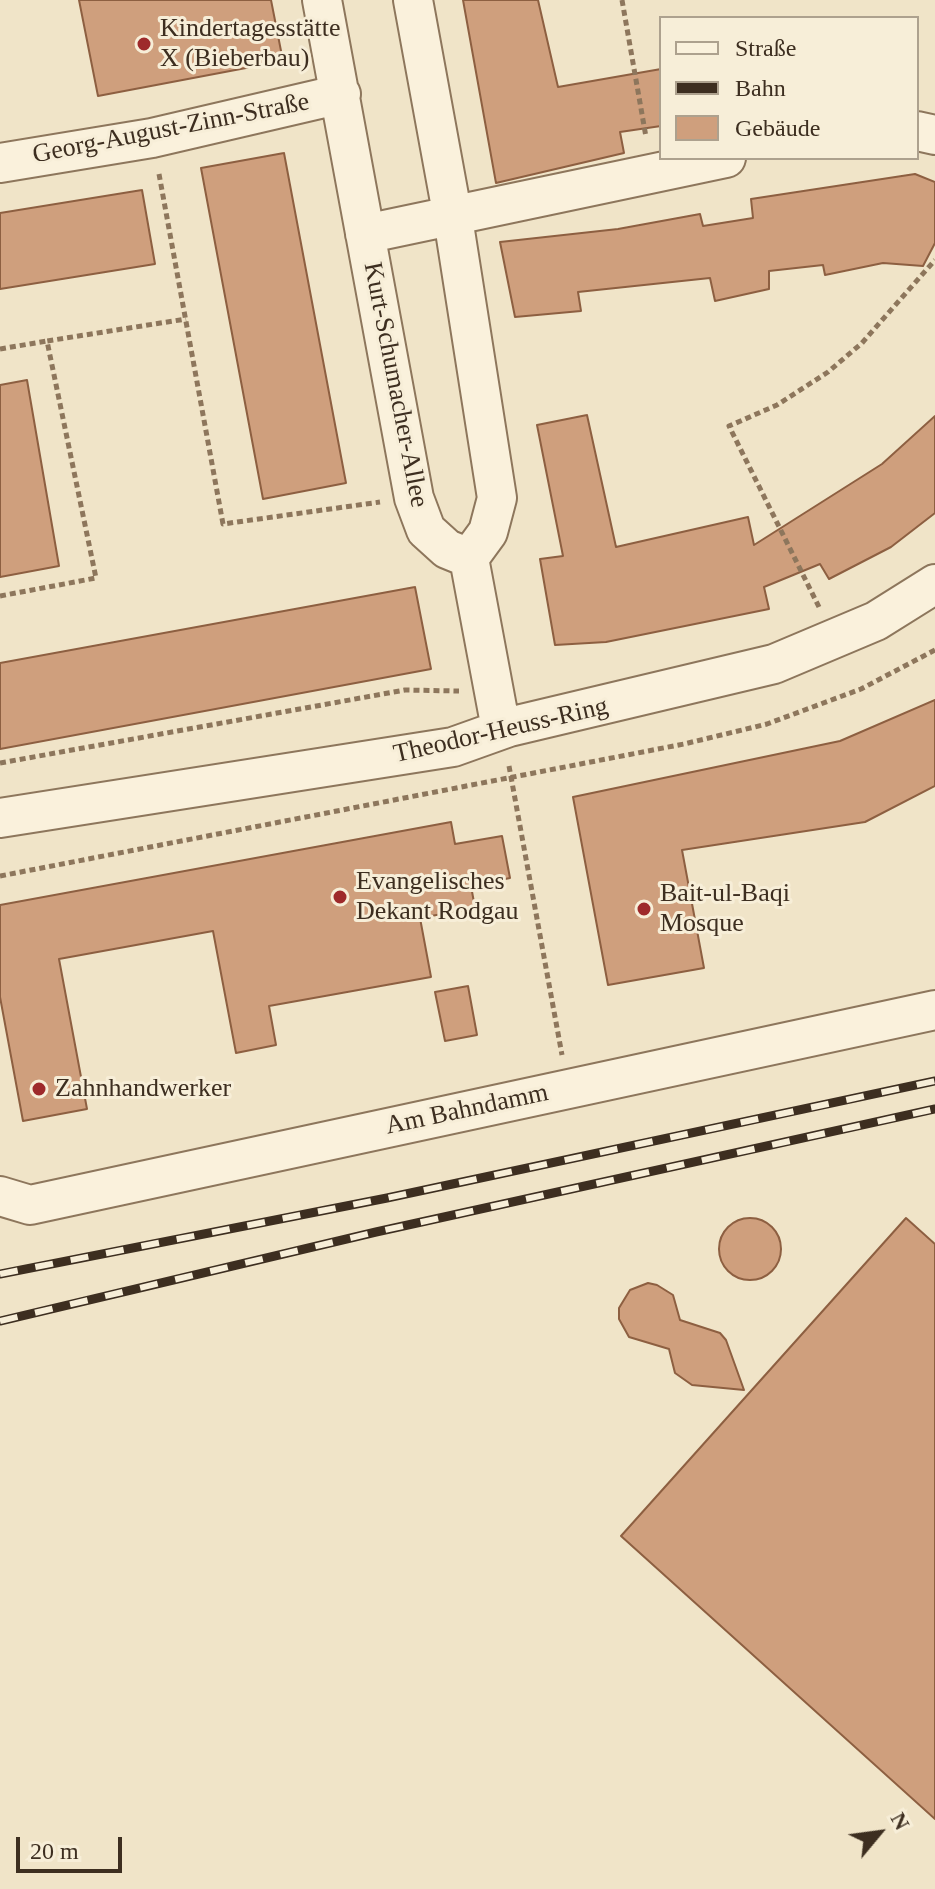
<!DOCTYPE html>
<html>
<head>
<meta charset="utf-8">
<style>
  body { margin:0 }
  #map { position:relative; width:935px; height:1889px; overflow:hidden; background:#f0e4c8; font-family:Georgia,serif }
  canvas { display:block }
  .legend { position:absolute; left:659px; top:16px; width:260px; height:144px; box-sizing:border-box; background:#f7eed8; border:2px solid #ada18e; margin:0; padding:10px 14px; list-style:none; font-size:24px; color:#3d2e20 }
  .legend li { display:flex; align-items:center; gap:16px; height:40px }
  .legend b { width:40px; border:2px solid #ada18e }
  .north { position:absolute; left:839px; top:1793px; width:80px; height:80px; -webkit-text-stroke:6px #f7eed8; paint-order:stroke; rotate:61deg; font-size:22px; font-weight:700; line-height:32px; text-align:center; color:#3d2e20 }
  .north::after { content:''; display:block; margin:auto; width:28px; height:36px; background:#3d2e20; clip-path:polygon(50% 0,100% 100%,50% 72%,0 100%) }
  .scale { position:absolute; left:16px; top:1837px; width:106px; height:36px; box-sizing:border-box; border:4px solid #3d2e20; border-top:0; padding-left:10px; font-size:24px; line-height:28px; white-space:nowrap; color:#3d2e20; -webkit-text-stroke:6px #f7eed8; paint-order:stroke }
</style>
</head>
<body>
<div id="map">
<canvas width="935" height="1889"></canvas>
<ul class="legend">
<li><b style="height:10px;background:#faf1dc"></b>Straße</li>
<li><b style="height:10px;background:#3d2e20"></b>Bahn</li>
<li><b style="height:22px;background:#cf9f7d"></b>Gebäude</li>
</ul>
<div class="north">N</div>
<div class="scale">20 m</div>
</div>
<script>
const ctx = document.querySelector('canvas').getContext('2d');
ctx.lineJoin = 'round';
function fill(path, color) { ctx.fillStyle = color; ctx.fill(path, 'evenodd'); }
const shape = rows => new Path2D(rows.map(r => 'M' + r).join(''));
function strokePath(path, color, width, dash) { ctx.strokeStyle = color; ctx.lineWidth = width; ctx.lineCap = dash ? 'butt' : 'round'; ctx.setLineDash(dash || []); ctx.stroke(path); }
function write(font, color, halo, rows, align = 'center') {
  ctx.font = font + ' Georgia,serif'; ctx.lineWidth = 6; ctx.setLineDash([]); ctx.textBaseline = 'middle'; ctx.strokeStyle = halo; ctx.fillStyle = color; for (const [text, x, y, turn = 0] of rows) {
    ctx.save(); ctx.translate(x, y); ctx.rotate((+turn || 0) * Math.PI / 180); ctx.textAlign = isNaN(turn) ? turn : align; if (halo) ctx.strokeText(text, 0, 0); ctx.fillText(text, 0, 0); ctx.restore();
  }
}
const building = shape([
  [79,0,271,0,283,61,98,96,79,0],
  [463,0,538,0,558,87,661,69,661,126,620,132,624,153,496,183,463,0],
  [284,153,346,483,263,499,201,168,284,153],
  [915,174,935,182,935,243,923,266,883,263,825,275,823,265,769,271,769,289,715,301,710,278,578,292,581,311,515,317,500,242,618,229,700,214,703,226,753,218,751,199,915,174],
  [142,190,155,264,0,289,0,213,142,190],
  [27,380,59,566,0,577,0,385,27,380],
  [587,415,616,547,748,517,754,545,882,464,935,416,935,513,891,547,829,579,820,564,764,587,769,609,606,642,555,645,540,559,563,556,537,425,587,415],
  [415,587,431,669,0,749,0,663,415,587],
  [935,700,935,786,865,822,682,850,704,968,608,985,573,797,840,741,935,700],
  [451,822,455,844,502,836,510,878,471,886,475,908,420,918,431,977,269,1006,276,1045,236,1053,213,931,59,959,87,1109,23,1121,0,997,0,905,451,822],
  [468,986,477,1035,445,1041,435,992,468,986],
  [906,1218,935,1244,935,1819,621,1536,906,1218],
  '719 1249a31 31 0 1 1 62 0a31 31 0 1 1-62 0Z',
  [648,1283,657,1285,673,1295,680,1320,720,1333,726,1340,744,1390,692,1385,675,1373,669,1349,629,1337,619,1319,619,1308,630,1290,648,1283]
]);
const path = shape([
  [622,0,646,137],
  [159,174,223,524,380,502],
  [0,349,47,341],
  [0,596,96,578,47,341,186,319],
  [819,607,729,426,777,405,828,372,862,343,935,260],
  [0,763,405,690,459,691],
  [509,766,562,1055],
  [0,876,684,744,767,724,861,689,935,650]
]);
const street = shape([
  [322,0,414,498,426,530,447,549,469,558],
  [413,0,453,218,497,498,488,532,469,558,501,729],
  [917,131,935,135],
  [0,163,152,138,341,94],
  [365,234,726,158],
  [0,818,453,747,509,727,774,664,876,621,935,584],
  [0,1196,30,1205,935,1010]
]);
const rail = shape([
  [0,1274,387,1198,935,1081],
  [0,1321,376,1232,935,1109]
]);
const markers = [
  [144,44,8,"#9e2a2b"],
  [340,897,8,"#9e2a2b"],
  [644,909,8,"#9e2a2b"],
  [39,1089,8,"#9e2a2b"]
];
const poiNames = [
  ["Kindertagesstätte",160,29],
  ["X (Bieberbau)",160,59],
  ["Evangelisches",356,882],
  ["Dekant Rodgau",356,912],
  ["Bait-ul-Baqi",660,894],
  ["Mosque",660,924],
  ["Zahnhandwerker",55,1089]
];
const streetNames = [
  ["Georg-August-Zinn-Straße",171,129,-11],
  ["Kurt-Schumacher-Allee",395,385,79],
  ["Theodor-Heuss-Ring",501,731,-13],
  ["Am Bahndamm",467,1110,-12]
];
fill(building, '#cf9f7d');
strokePath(building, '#8d5f41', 2);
strokePath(street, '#8d765c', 42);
strokePath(path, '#8d765c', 5, [6, 4]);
strokePath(street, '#faf1dc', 38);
strokePath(rail, '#3d2e20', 9);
strokePath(rail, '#f7eed8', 6, [18]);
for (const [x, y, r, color] of markers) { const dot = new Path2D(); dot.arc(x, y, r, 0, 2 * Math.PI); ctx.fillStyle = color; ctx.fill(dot); strokePath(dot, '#f7eed8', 3); }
write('26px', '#3d2e20', '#f7eed8', poiNames, 'left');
write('26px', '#3d2e20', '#f7eed8', streetNames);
</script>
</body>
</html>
